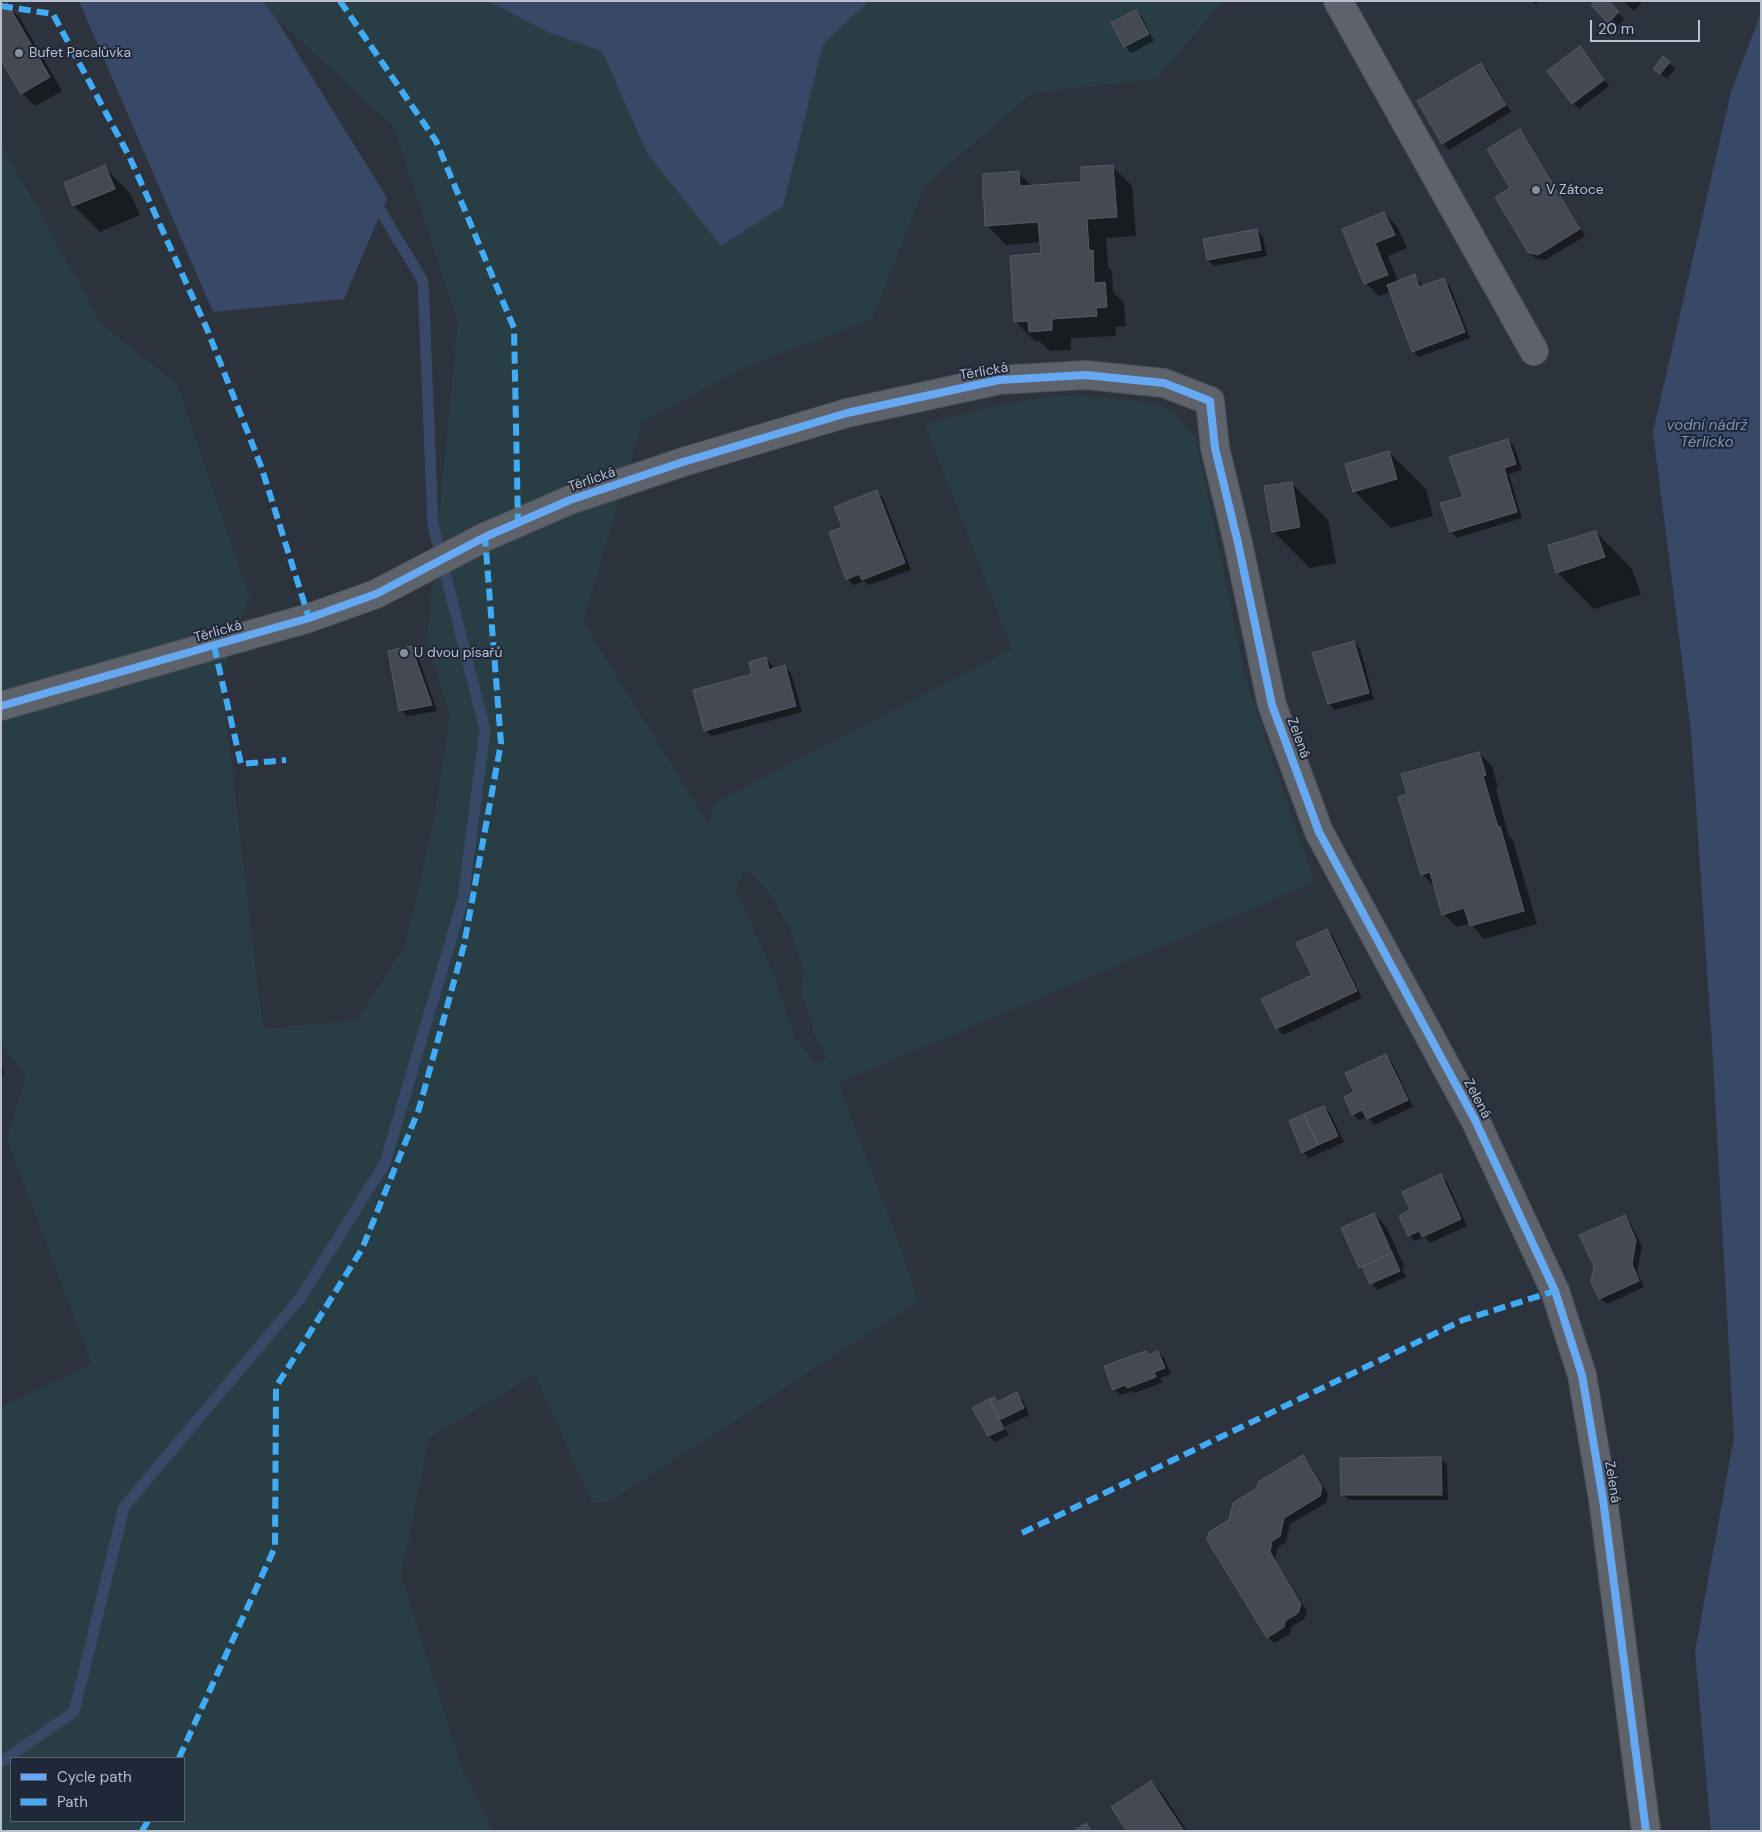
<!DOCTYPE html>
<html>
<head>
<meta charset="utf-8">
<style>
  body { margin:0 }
  #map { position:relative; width:1762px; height:1832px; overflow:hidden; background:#2d333d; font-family:"DM Sans",sans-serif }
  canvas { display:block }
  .frame { position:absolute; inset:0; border:2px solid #b8bfcd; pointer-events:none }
  .legend { position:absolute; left:10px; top:1757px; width:175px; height:65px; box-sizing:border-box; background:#1f2839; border:1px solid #5c6474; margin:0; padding:6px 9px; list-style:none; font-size:15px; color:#b8bfcd }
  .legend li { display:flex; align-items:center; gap:10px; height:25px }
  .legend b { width:25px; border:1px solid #5c6474 }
  .scale { position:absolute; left:1590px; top:20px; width:110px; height:22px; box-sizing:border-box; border:2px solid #b8bfcd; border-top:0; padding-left:6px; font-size:15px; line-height:18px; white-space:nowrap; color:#b8bfcd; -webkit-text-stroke:4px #1f2839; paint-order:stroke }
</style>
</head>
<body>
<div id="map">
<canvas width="1762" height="1832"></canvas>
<div class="frame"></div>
<ul class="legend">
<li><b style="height:6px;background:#66a8f1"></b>Cycle path</li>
<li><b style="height:6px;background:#42abf6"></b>Path</li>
</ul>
<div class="scale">20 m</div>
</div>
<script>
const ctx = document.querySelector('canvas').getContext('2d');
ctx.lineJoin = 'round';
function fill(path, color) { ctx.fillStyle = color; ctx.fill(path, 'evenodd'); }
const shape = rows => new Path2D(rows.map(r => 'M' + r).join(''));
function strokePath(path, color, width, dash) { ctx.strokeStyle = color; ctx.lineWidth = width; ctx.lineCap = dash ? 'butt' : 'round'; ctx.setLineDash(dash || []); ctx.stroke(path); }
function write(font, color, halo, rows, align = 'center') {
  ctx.font = font + ' "DM Sans",sans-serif'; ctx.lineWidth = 4; ctx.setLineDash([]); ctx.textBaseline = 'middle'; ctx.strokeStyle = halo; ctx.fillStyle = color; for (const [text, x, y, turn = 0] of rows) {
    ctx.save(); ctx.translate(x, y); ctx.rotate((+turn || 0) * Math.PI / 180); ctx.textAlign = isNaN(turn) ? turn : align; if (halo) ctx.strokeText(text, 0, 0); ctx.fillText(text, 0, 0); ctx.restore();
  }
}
const green = shape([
  [264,1,488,1,550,33,602,51,647,153,783,206,823,44,869,1,1223,1,1156,79,1032,93,925,185,872,319,741,369,642,422,583,622,708,824,714,803,1012,649,925,424,997,406,1059,395,1140,401,1163,407,1176,416,1196,439,1245,677,1297,833,1315,882,838,1083,897,1238,918,1301,611,1501,592,1503,535,1374,429,1438,401,1575,463,1772,493,1831,1,1831,1,1407,92,1364,7,1139,26,1076,1,1043,1,143,102,325,177,384,249,597,221,677,263,1029,357,1020,404,947,433,826,450,715,427,642,458,323,394,127,275,17],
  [744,871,753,875,768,890,791,932,804,972,801,993,813,1025,813,1033,827,1057,824,1061,815,1063,795,1038,773,972,735,890],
  [11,1758,184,1758,184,1821,11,1821]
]);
const water = shape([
  [79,1,263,1,275,17,387,198,344,299,213,312],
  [488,1,869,1,823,44,783,206,721,246,647,153,602,51,550,33],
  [1761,13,1761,1831,1711,1831,1695,1652,1734,1437,1712,1045,1691,731,1653,432,1731,92]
]);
const shadow = shape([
  [1532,1,1540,1,1535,5],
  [1607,1,1624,19,1615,29,1592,5],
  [1623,1,1643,1,1634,11],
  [6,5,20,18,62,91,35,106,22,93],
  [1136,11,1142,17,1154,41,1131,53,1125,46,1113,23],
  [1579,47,1609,86,1579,109,1573,103],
  [1669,63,1675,69,1667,79,1655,69],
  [1481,64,1487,70,1511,112,1449,150,1443,143,1418,102],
  [1520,131,1526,137,1585,236,1545,260,1535,258,1529,251,1512,188],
  [1112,166,1132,186,1136,236,1106,238,1108,267,1112,271,1113,292,1124,303,1126,326,1115,327,1116,336,1071,338,1071,350,1050,351,1039,341,1035,341,1015,321,1042,254,1041,242,1006,245,987,225,1018,173,1032,186,1082,183],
  [104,167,130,193,140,215,100,232,74,206,65,184],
  [1384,213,1397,226,1407,248,1388,256,1398,282,1414,276,1420,282,1423,287,1444,280,1450,286,1470,338,1419,357,1413,351,1390,292,1379,296,1366,283,1344,229],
  [1257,230,1263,236,1267,256,1214,266,1208,260],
  [1508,440,1514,446,1522,470,1509,474,1522,518,1457,538,1451,532,1442,504,1464,498],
  [1389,452,1426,489,1433,516,1391,528,1354,491],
  [1291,483,1328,520,1336,563,1310,568,1273,531],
  [877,492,883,498,911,570,869,585,864,581,854,585,847,579,843,528],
  [1596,532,1632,569,1641,594,1594,609,1557,572],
  [1354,642,1360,648,1374,699,1335,710,1329,704],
  [410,648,417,654,437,711,407,716,401,710],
  [766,659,772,665,773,670,785,667,791,673,802,712,712,736,705,730,754,675],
  [1479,753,1492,766,1498,788,1496,789,1509,837,1513,840,1537,924,1484,939,1470,923,1457,927,1443,914,1436,888,1422,874,1409,795],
  [1327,930,1333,936,1362,998,1283,1035,1277,1028,1313,976],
  [1386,1055,1392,1062,1413,1107,1374,1125,1367,1117,1359,1120,1353,1114,1356,1092],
  [1,1067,5,1073,1,1076],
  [1324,1107,1330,1113,1344,1142,1309,1158,1303,1152],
  [1441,1176,1447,1182,1467,1226,1430,1243,1425,1237,1415,1241,1409,1235,1412,1211],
  [1374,1214,1387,1228,1405,1267,1402,1268,1406,1277,1377,1290,1360,1267],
  [1624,1216,1630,1222,1642,1247,1637,1272,1644,1287,1607,1304,1600,1298],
  [1146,1352,1149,1356,1158,1352,1164,1358,1171,1374,1160,1378,1162,1383,1134,1393,1132,1391,1121,1395,1114,1389],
  [1016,1394,1023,1400,1029,1415,1004,1427,1009,1435,995,1442,989,1436,974,1408,995,1398,999,1402],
  [1303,1457,1309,1463,1328,1494,1326,1503,1290,1524,1286,1542,1278,1547,1275,1559,1307,1611,1304,1619,1291,1627,1290,1634,1274,1643,1268,1637,1230,1521,1258,1489],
  [1441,1459,1447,1465,1448,1500,1349,1500,1342,1494],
  [1151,1782,1164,1796,1187,1831,1128,1831]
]);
const stream = shape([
  [1,1762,74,1712,124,1507,301,1297,385,1163,463,899,485,730,433,525,423,281,374,200]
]);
const building = shape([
  [1595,1,1609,1,1619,12,1608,23,1591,5,1595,1],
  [7,3,50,77,21,94,1,60,1,6,7,3],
  [1136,10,1149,34,1124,47,1111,23,1136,10],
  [1580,46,1604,80,1572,104,1547,71,1580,46],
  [1663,56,1670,62,1660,74,1653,69,1663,56],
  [1481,63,1506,105,1442,144,1417,101,1481,63],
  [1520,129,1580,229,1538,255,1528,252,1495,197,1510,188,1487,149,1520,129],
  [105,165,115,189,73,206,64,183,105,165],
  [1113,165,1117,217,1087,219,1089,251,1093,250,1094,283,1105,282,1107,307,1096,308,1097,316,1052,319,1052,330,1029,332,1028,321,1014,322,1010,256,1041,253,1038,222,985,226,984,201,983,199,983,174,1019,171,1020,186,1081,182,1081,167,1113,165],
  [1384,212,1395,235,1375,243,1388,275,1364,284,1342,229,1384,212],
  [1257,229,1261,250,1207,260,1203,239,1257,229],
  [1415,274,1419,287,1444,278,1465,332,1412,352,1387,285,1415,274],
  [1508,439,1516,464,1504,468,1517,512,1450,532,1440,503,1463,497,1449,457,1508,439],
  [1389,451,1397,479,1353,492,1345,464,1389,451],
  [1292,482,1300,527,1272,532,1264,486,1292,482],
  [877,490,905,563,862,580,859,574,846,580,829,532,842,527,834,507,877,490],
  [1596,531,1605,557,1556,573,1548,545,1596,531],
  [1354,641,1369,693,1328,704,1312,653,1354,641],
  [411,646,432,705,399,711,388,651,411,646],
  [766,657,769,670,785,665,796,706,704,731,693,690,752,674,749,662,766,657],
  [1479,752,1486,775,1483,776,1498,827,1500,826,1524,911,1470,926,1464,908,1442,915,1430,872,1421,875,1398,797,1407,794,1401,774,1479,752],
  [1327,929,1357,991,1276,1029,1261,999,1312,975,1296,943,1327,929],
  [1386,1054,1408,1100,1367,1119,1362,1110,1352,1115,1344,1097,1354,1092,1345,1073,1386,1054],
  [1324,1106,1338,1136,1318,1145,1304,1114,1324,1106],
  [1304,1114,1318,1145,1302,1153,1289,1121,1304,1114],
  [1441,1174,1461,1219,1422,1237,1419,1231,1408,1236,1399,1216,1410,1210,1402,1192,1441,1174],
  [1374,1213,1392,1253,1359,1268,1341,1228,1374,1213],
  [1625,1215,1636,1240,1632,1264,1639,1281,1599,1299,1591,1282,1594,1266,1579,1235,1625,1215],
  [1392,1253,1400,1271,1370,1284,1362,1267,1392,1253],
  [1146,1351,1148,1355,1158,1351,1165,1368,1154,1372,1156,1377,1127,1388,1125,1385,1113,1390,1104,1366,1146,1351],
  [1017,1392,1024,1408,999,1420,989,1399,995,1397,997,1402,1017,1392],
  [989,1399,1004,1429,988,1436,972,1408,989,1399],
  [1303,1455,1322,1487,1320,1496,1284,1518,1280,1536,1272,1541,1270,1552,1301,1604,1298,1613,1285,1621,1284,1627,1267,1638,1207,1540,1209,1532,1229,1520,1233,1503,1257,1488,1258,1482,1303,1455],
  [1441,1457,1442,1495,1341,1495,1340,1458,1441,1457],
  [1151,1781,1184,1831,1127,1831,1111,1807,1151,1781],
  [1086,1823,1091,1831,1074,1831,1086,1823]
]);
const minor = shape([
  [1338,1,1534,351],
  [1,706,309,618,376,594,485,537,570,500,683,462,847,413,999,380,1086,375,1164,383,1210,401,1215,448,1238,543,1272,705,1319,832,1475,1120,1555,1291,1582,1375,1603,1499,1646,1831]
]);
const quiet = shape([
  [340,1,436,141,514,328,518,523],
  [1,6,53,14,129,156,207,329,261,466,309,618],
  [214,646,241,764,286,760],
  [1022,1533,1463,1320,1555,1291],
  [179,1758,275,1547,276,1387,362,1249,419,1109,464,945,501,743,485,537],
  [142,1831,148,1821]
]);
const cycleway = shape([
  [1,706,309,618,376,594,485,537,570,500,683,462,847,413,999,380,1086,375,1164,383,1210,401,1215,448,1238,543,1272,705,1319,832,1475,1120,1555,1291,1582,1375,1603,1499,1646,1831]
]);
const markers = [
  [19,53,5,"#878e9b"],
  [1536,190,5,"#878e9b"],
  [404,653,5,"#878e9b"]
];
const poiNames = [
  ["Bufet Pacalůvka",29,53],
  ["V Zátoce",1546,190],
  ["U dvou písařů",414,653]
];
const streetNames = [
  ["Těrlická",984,372,-10],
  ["Těrlická",592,480,-19],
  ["Těrlická",218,632,-16],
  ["Zelená",1298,738,70],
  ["Zelená",1477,1099,62],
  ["Zelená",1612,1482,81]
];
const waterNames = [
  ["vodní nádrž",1707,426],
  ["Těrlicko",1707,443]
];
fill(green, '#293e44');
fill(water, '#384968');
fill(shadow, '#0007');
strokePath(stream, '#384968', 11);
fill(building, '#454a52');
strokePath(building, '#555b65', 1);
strokePath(minor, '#4a4e55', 30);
strokePath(minor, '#5e626b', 28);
strokePath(quiet, '#42abf6', 6, [12, 6]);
strokePath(cycleway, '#66a8f1', 8);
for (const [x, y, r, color] of markers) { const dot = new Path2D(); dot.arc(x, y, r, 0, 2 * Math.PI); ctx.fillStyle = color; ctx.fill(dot); strokePath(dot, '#1f2839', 2); }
write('14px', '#b8bfcd', '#1f2839', poiNames, 'left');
write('14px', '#b8bfcd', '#1f2839', streetNames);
write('italic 15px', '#7e93b5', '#1f2839', waterNames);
</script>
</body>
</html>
